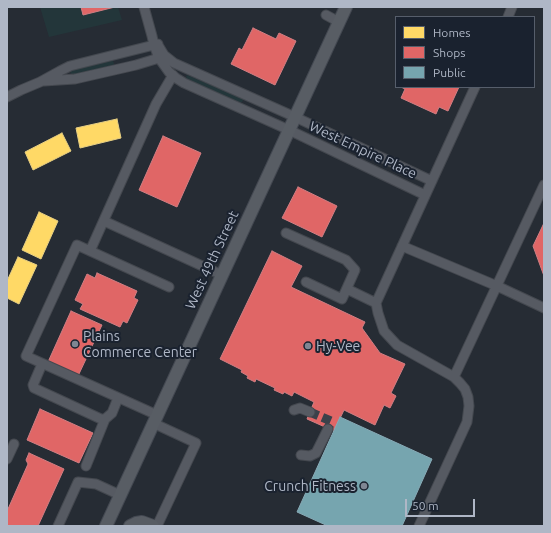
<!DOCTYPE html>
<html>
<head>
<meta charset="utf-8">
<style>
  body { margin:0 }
  #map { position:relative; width:551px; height:533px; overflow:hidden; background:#262c34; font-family:Ubuntu,sans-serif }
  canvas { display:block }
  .frame { position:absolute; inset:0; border:8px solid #afb7c6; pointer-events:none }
  .legend { position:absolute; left:395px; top:16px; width:140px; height:72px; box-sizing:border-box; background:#1a222f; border:1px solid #565e6b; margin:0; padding:5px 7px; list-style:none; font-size:12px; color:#afb7c6 }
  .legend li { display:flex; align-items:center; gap:8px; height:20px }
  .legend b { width:20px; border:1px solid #565e6b }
  .scale { position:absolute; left:405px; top:499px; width:70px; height:18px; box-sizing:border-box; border:2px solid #afb7c6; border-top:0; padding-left:5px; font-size:12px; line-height:14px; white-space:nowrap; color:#afb7c6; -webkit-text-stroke:3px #1a222f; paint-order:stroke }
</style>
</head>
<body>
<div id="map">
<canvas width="551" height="533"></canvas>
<div class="frame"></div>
<ul class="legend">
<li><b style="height:11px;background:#ffd966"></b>Homes</li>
<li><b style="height:11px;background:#e06666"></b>Shops</li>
<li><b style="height:11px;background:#76a5af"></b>Public</li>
</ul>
<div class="scale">50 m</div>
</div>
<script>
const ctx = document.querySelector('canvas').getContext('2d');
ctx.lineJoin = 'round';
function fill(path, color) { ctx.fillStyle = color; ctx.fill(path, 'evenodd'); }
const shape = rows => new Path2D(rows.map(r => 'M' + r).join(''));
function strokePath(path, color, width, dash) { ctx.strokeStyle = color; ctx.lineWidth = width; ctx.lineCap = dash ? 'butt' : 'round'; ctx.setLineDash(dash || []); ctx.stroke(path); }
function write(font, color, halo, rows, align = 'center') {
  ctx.font = font + ' Ubuntu,sans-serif'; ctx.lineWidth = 4; ctx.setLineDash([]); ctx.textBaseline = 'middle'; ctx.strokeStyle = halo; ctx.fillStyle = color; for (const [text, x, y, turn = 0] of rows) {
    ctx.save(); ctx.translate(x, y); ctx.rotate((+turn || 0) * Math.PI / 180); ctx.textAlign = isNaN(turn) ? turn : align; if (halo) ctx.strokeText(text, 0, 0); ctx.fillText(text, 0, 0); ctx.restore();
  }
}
const green = shape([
  [40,7,81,7,83,15,115,7,118,7,122,20,49,37],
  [111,61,113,61,114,64,112,67,72,75,70,72,72,70],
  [187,75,243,98,243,100,242,102,239,102,187,79,186,77]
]);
const homes = shape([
  [117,119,121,138,80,148,76,128,117,119],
  [62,133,71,151,33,170,25,152,62,133],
  [39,212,58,221,41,259,22,250,39,212],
  [18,257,37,265,19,304,7,298,7,281,18,257]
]);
const shops = shape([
  [81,7,115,7,83,15,81,7],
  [253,28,276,39,279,33,296,41,275,85,231,64,239,48,242,50,253,28],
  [401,87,459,87,448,111,439,107,436,114,401,98,405,89,401,87],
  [163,136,201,153,177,207,139,190,163,136],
  [298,187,337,206,322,237,282,218,298,187],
  [544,223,544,276,533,246,544,223],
  [272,251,302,266,291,287,365,322,362,328,380,353,405,364,391,393,396,396,390,408,384,405,375,425,344,410,334,431,307,419,314,402,294,392,292,396,284,392,283,394,274,390,275,388,256,379,255,382,247,378,248,376,241,372,242,370,220,359,272,251],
  [97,273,137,291,134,298,138,300,127,323,123,321,120,327,80,309,83,304,75,300,87,274,95,278,97,273],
  [71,311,102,325,78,376,48,362,71,311],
  [40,409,93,433,79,463,27,440,40,409],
  [29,453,64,469,38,526,10,526,7,525,7,509,8,509,28,464,26,460,29,453]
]);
const public = shape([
  [340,417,432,459,402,526,328,526,297,512,340,417]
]);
const minorTunnel = shape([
  [310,412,331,421,328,429]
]);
const minor = shape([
  [144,7,152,36,154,45,159,58,169,72,176,78,184,83,289,130,425,195],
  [326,15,339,22],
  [508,17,512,7],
  [158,45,164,55,174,63,295,117,432,181],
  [44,81,75,79,136,65,159,58,163,56],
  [7,97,21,90,40,82,60,71,70,66,158,44],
  [104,221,222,275],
  [286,233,346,260,355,270,342,299,306,282],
  [402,246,497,286,544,308],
  [90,251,156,104,173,75],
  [347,289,376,303],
  [42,364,33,385,34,388,101,419,105,419,112,413,118,398],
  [454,377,544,185],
  [294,410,300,408,310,412],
  [157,415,26,356,77,245,169,287],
  [153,423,196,443,157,526],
  [301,455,310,456,316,453,328,429],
  [7,459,14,444],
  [86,466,105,419],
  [58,526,78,482,96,484,120,495],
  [419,526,467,422,469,406,468,397,465,389,460,383,454,377,397,345,384,331,378,313,376,303,475,87]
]);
const major = shape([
  [106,526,346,7],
  [130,526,136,523,142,522,153,526]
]);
const markers = [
  [75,344,4,"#7f8693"],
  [308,346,4,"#7f8693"],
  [364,486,4,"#7f8693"]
];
const streetNames = [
  ["West Empire Place",363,150,25],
  ["West 49th Street",212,260,-65]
];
const poiNames = [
  ["Plains",83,336],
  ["Commerce Center",83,352],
  ["Hy-Vee",316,346],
  ["Crunch Fitness",356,486,"right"]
];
fill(green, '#23363a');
fill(homes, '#ffd966');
strokePath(homes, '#e7cf83', 1);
fill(shops, '#e06666');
strokePath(shops, '#d17e83', 1);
fill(public, '#76a5af');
strokePath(public, '#87aab6', 1);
strokePath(minorTunnel, '#3b414a', 9, [9, 4.5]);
strokePath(minor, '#44484f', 11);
strokePath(major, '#434851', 14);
strokePath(minor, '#565a62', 9);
strokePath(major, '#585d64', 12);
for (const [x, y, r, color] of markers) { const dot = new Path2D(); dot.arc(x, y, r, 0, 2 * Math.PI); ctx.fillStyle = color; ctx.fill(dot); strokePath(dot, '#1a222f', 1.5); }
write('14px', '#afb7c6', '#1a222f', streetNames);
write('14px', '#afb7c6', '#1a222f', poiNames, 'left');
</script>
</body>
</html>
